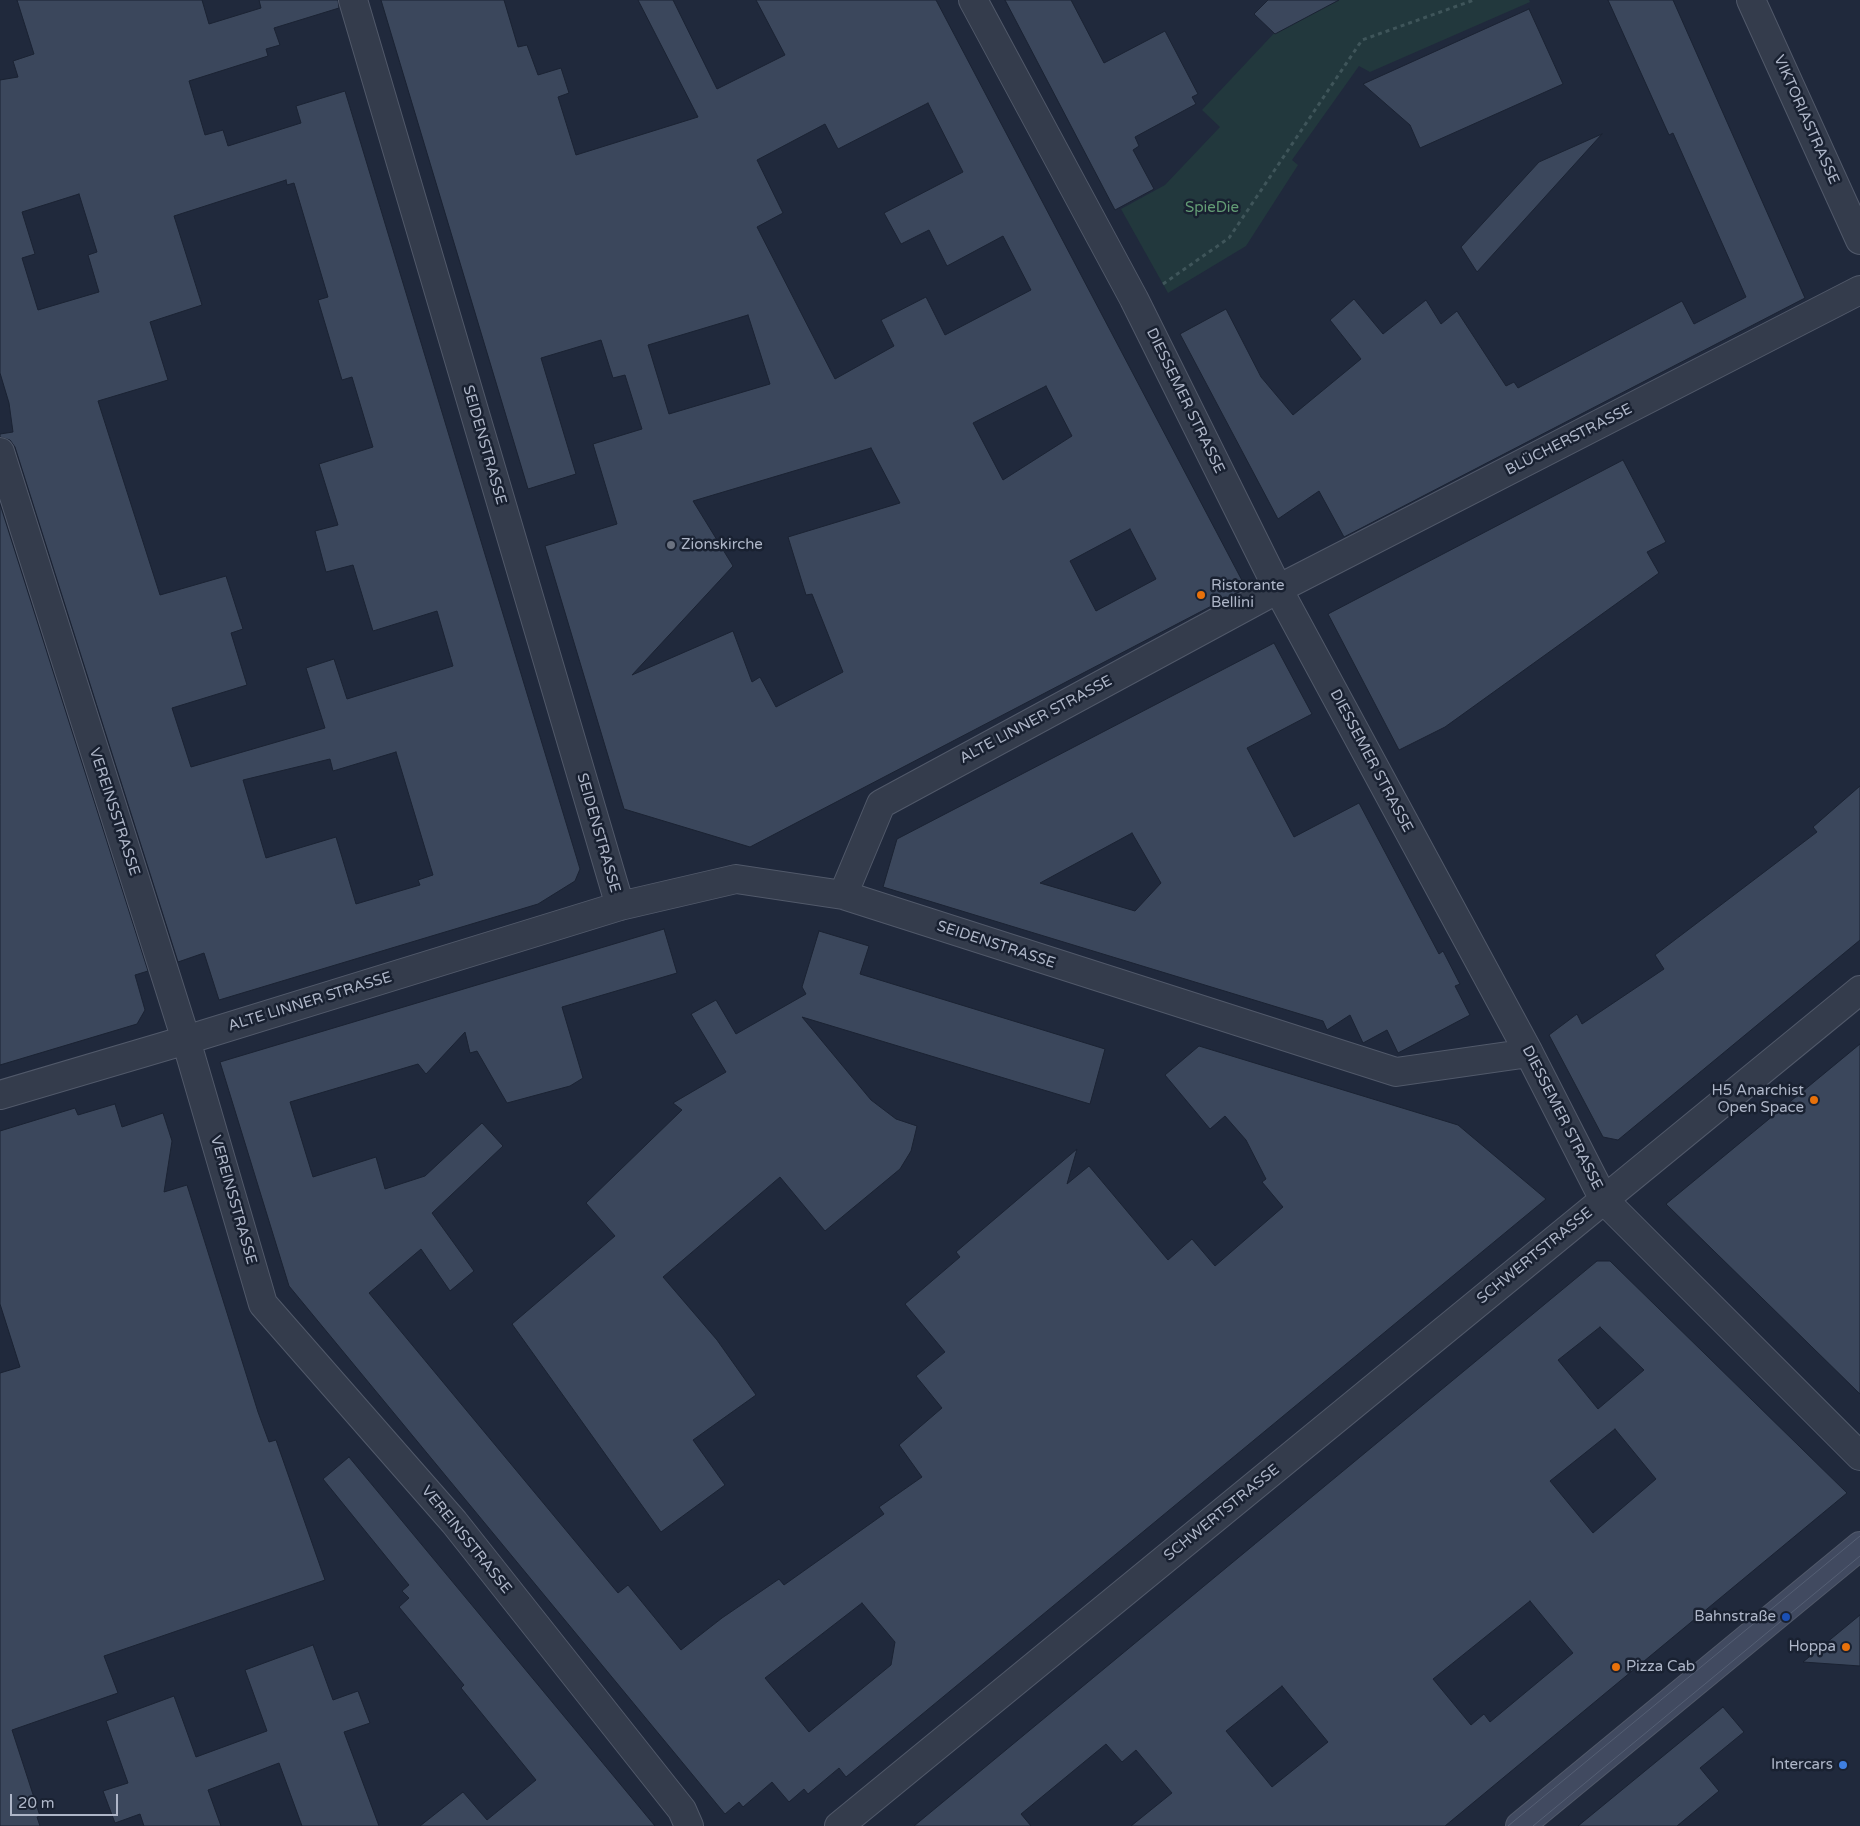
<!DOCTYPE html>
<html>
<head>
<meta charset="utf-8">
<style>
  body { margin:0 }
  #map { position:relative; width:1860px; height:1826px; overflow:hidden; background:#20293c; font-family:"Varela Round",sans-serif }
  canvas { display:block }
  .scale { position:absolute; left:10px; top:1794px; width:108px; height:22px; box-sizing:border-box; border:2px solid #aeb6c8; border-top:0; padding-left:6px; font-size:15px; line-height:18px; white-space:nowrap; color:#aeb6c8; -webkit-text-stroke:4px #192131; paint-order:stroke }
</style>
</head>
<body>
<div id="map">
<canvas width="1860" height="1826"></canvas>
<div class="scale">20 m</div>
</div>
<script>
const ctx = document.querySelector('canvas').getContext('2d');
ctx.lineJoin = 'round';
function fill(path, color) { ctx.fillStyle = color; ctx.fill(path, 'evenodd'); }
const shape = rows => new Path2D(rows.map(r => 'M' + r).join(''));
function strokePath(path, color, width, dash) { ctx.strokeStyle = color; ctx.lineWidth = width; ctx.lineCap = dash ? 'butt' : 'round'; ctx.setLineDash(dash || []); ctx.stroke(path); }
function write(font, color, halo, rows, align = 'center') {
  ctx.font = font + ' "Varela Round",sans-serif'; ctx.lineWidth = 5; ctx.setLineDash([]); ctx.textBaseline = 'middle'; ctx.strokeStyle = halo; ctx.fillStyle = color; for (const [text, x, y, turn = 0] of rows) {
    ctx.save(); ctx.translate(x, y); ctx.rotate((+turn || 0) * Math.PI / 180); ctx.textAlign = isNaN(turn) ? turn : align; if (halo) ctx.strokeText(text, 0, 0); ctx.fillText(text, 0, 0); ctx.restore();
  }
}
const green = shape([
  [1333,0,1529,0,1530,2,1370,72,1359,66,1292,160,1298,165,1246,246,1168,293,1121,209,1165,185,1220,127,1202,110,1279,28]
]);
const building = shape([
  [17,0,202,0,209,24,261,8,259,0,338,0,339,8,274,28,280,45,266,49,268,56,189,81,205,135,223,130,228,146,301,123,296,106,345,91,580,869,575,881,538,904,219,1000,204,953,178,962,15,447,10,440,0,437,0,434,13,432,9,403,0,373,0,80,18,77,13,61,34,54,17,0],
  [286,180,287,185,294,183,328,297,318,300,342,380,352,377,373,447,319,464,338,525,315,531,326,572,353,565,373,631,437,611,453,666,347,699,334,659,306,668,325,728,191,767,172,708,247,685,231,633,243,629,226,576,160,595,98,401,168,380,150,322,202,305,174,216,286,180],
  [79,194,97,252,88,255,99,292,38,310,22,258,35,254,22,212,79,194],
  [396,752,433,875,418,880,420,885,356,904,336,837,266,858,243,780,330,759,333,771,396,752],
  [381,0,504,0,518,47,527,45,538,75,561,68,569,93,558,97,576,155,698,117,638,0,673,0,717,89,785,55,756,0,936,0,1246,588,750,847,624,809,545,546,617,524,593,444,642,429,625,375,613,378,601,340,541,358,576,474,528,489,381,0],
  [928,103,963,172,884,213,901,244,929,230,947,266,1003,236,1031,290,945,335,926,297,881,320,894,346,835,379,757,227,783,213,757,160,825,124,838,149,928,103],
  [748,315,770,384,669,414,648,345,748,315],
  [1046,386,1072,436,1003,480,973,423,1046,386],
  [871,448,900,503,788,537,806,595,812,594,843,672,776,707,760,677,752,682,733,631,632,675,733,566,693,501,871,448],
  [1130,529,1156,579,1096,611,1070,561,1130,529],
  [1005,0,1071,0,1104,63,1165,31,1198,94,1192,97,1196,104,1135,137,1139,146,1133,150,1154,189,1115,210,1005,0],
  [1268,0,1339,0,1275,34,1254,14,1268,0],
  [1608,0,1673,0,1805,298,1344,537,1319,491,1278,519,1180,334,1226,309,1261,377,1293,415,1361,359,1330,320,1354,299,1383,334,1426,300,1441,324,1457,311,1506,386,1514,382,1518,388,1682,301,1694,324,1746,297,1673,133,1669,135,1608,0],
  [1529,9,1563,84,1420,148,1410,125,1363,84,1529,9],
  [1602,134,1477,272,1461,247,1539,162,1602,134],
  [1623,460,1666,542,1647,552,1659,573,1445,727,1399,750,1328,614,1623,460],
  [0,504,148,971,135,975,145,1010,137,1024,0,1065,0,504],
  [1274,643,1312,714,1247,748,1294,837,1359,803,1439,954,1443,951,1460,984,1455,986,1470,1015,1398,1053,1387,1030,1363,1043,1350,1015,1327,1030,1323,1021,883,887,897,839,1274,643],
  [1132,833,1161,883,1135,911,1040,883,1132,833],
  [1860,786,1860,940,1618,1140,1603,1137,1549,1035,1577,1014,1582,1024,1664,969,1655,955,1817,832,1813,827,1860,786],
  [664,929,677,973,562,1007,583,1078,570,1086,507,1103,477,1051,470,1053,465,1032,426,1074,418,1064,290,1102,313,1177,376,1157,385,1189,425,1176,482,1123,503,1146,432,1213,474,1271,450,1291,421,1249,369,1293,618,1593,628,1585,681,1650,722,1618,779,1579,784,1585,884,1514,879,1507,922,1477,899,1445,942,1408,916,1376,945,1352,905,1304,960,1257,956,1252,1077,1149,1067,1184,1089,1166,1168,1260,1192,1239,1215,1266,1283,1207,1262,1182,1266,1179,1246,1140,1225,1116,1210,1129,1165,1075,1199,1046,1458,1125,1546,1199,846,1777,839,1768,808,1794,804,1789,789,1802,772,1782,743,1807,739,1802,725,1814,289,1286,220,1062,664,929],
  [862,1603,895,1642,891,1665,809,1732,765,1678,862,1603],
  [819,931,869,946,860,974,1105,1049,1090,1104,802,1017,871,1100,896,1119,917,1126,911,1151,900,1169,825,1231,780,1177,663,1277,717,1340,756,1395,693,1440,725,1485,661,1532,512,1324,615,1236,586,1203,682,1110,673,1103,726,1072,691,1014,716,1000,736,1034,806,994,802,987,819,931],
  [1860,1044,1860,1394,1666,1204,1860,1044],
  [115,1104,122,1127,163,1113,172,1141,164,1192,187,1185,258,1412,269,1442,276,1440,325,1580,104,1656,118,1693,12,1730,40,1816,37,1817,40,1826,0,1826,0,1373,20,1367,0,1304,0,1131,75,1108,78,1115,115,1104],
  [1597,1261,1610,1261,1847,1493,1445,1826,1131,1826,1172,1793,1136,1750,1122,1762,1106,1744,1021,1814,1031,1826,914,1826,1597,1261],
  [1600,1327,1644,1370,1598,1409,1558,1360,1600,1327],
  [1615,1429,1656,1479,1593,1533,1550,1481,1615,1429],
  [1530,1601,1573,1653,1490,1722,1484,1714,1471,1725,1433,1679,1530,1601],
  [1282,1686,1328,1742,1272,1787,1226,1731,1282,1686],
  [349,1457,495,1633,655,1826,420,1826,463,1792,487,1820,536,1780,461,1688,464,1685,399,1607,409,1598,402,1591,409,1585,323,1479,349,1457],
  [1860,1615,1860,1666,1803,1662,1860,1615],
  [313,1645,333,1700,358,1691,370,1723,344,1732,379,1826,302,1826,279,1763,208,1790,221,1826,144,1826,140,1814,115,1823,103,1791,128,1783,106,1721,174,1696,196,1757,267,1731,245,1670,313,1645],
  [1723,1707,1744,1732,1700,1768,1719,1791,1677,1826,1578,1826,1723,1707]
]);
const path = shape([
  [1163,284,1229,238,1362,40,1474,0]
]);
const minor = shape([
  [353,0,620,906],
  [973,0,1134,299,1278,589,1529,1053,1604,1200,1860,1456],
  [1751,0,1860,240],
  [0,452,186,1040,263,1304,454,1522,682,1810,689,1826],
  [843,895,881,804,1278,589,1860,290],
  [0,1095,186,1040,620,906,736,879,843,895,1396,1072,1529,1053],
  [839,1826,1860,990]
]);
const secondary = shape([
  [1520,1826,1860,1546]
]);
const tram = shape([
  [1508,1826,1860,1536],
  [1533,1826,1860,1556]
]);
const markers = [
  [671,545,5,"#6b7280"],
  [1201,595,5,"#e8710a"],
  [1814,1100,5,"#e8710a"],
  [1786,1617,5,"#1a4fb4"],
  [1846,1647,5,"#e8710a"],
  [1616,1667,5,"#e8710a"],
  [1843,1765,5,"#3f7fe0"]
];
const streetNames = [
  ["VIKTORIASTRASSE",1806,120,66],
  ["DIESSEMER STRASSE",1185,401,64],
  ["BLÜCHERSTRASSE",1569,440,-27],
  ["SEIDENSTRASSE",484,445,74],
  ["ALTE LINNER STRASSE",1036,720,-28],
  ["DIESSEMER STRASSE",1371,761,62],
  ["VEREINSSTRASSE",114,812,72],
  ["SEIDENSTRASSE",598,833,74],
  ["SEIDENSTRASSE",996,945,18],
  ["ALTE LINNER STRASSE",310,1002,-17],
  ["DIESSEMER STRASSE",1562,1118,63],
  ["VEREINSSTRASSE",233,1200,74],
  ["SCHWERTSTRASSE",1535,1256,-39],
  ["SCHWERTSTRASSE",1222,1513,-39],
  ["VEREINSSTRASSE",466,1540,51]
];
const parkNames = [
  ["SpieDie",1212,208]
];
const poiNames = [
  ["Zionskirche",681,545,"left"],
  ["Ristorante",1211,586,"left"],
  ["Bellini",1211,603,"left"],
  ["H5 Anarchist",1804,1091],
  ["Open Space",1804,1108],
  ["Bahnstraße",1776,1617],
  ["Hoppa",1836,1647],
  ["Pizza Cab",1626,1667,"left"],
  ["Intercars",1833,1765]
];
fill(green, '#22383d');
fill(building, '#3b475c');
strokePath(building, '#1b2333', 1);
strokePath(minor, '#51596a', 30);
strokePath(secondary, '#51596a', 30);
strokePath(path, '#3f555a', 3, [4, 4]);
strokePath(minor, '#343c4c', 28);
strokePath(secondary, '#414a60', 28);
strokePath(tram, '#555f74', 1);
for (const [x, y, r, color] of markers) { const dot = new Path2D(); dot.arc(x, y, r, 0, 2 * Math.PI); ctx.fillStyle = color; ctx.fill(dot); strokePath(dot, '#192131', 2); }
write('15px', '#aeb6c8', '#192131', streetNames);
write('15px', '#639c75', '#192131', parkNames);
write('15px', '#aeb6c8', '#192131', poiNames, 'right');
</script>
</body>
</html>
